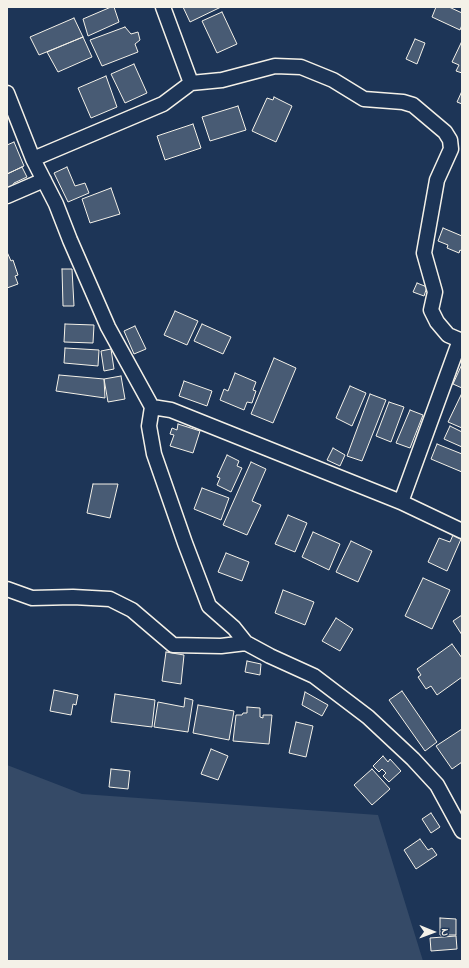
<!DOCTYPE html>
<html>
<head>
<meta charset="utf-8">
<style>
  body { margin:0 }
  #map { position:relative; width:469px; height:968px; overflow:hidden; background:#1d3557; font-family:"Indie Flower",sans-serif }
  canvas { display:block }
  .frame { position:absolute; inset:0; border:8px solid #f4f1e8; pointer-events:none }
  .north { position:absolute; left:413px; top:912px; width:40px; height:40px; -webkit-text-stroke:3px #1d3557; paint-order:stroke; rotate:91deg; font-size:11px; font-weight:700; line-height:16px; text-align:center; color:#f4f1e8 }
  .north::after { content:''; display:block; margin:auto; width:14px; height:18px; background:#f4f1e8; clip-path:polygon(50% 0,100% 100%,50% 72%,0 100%) }
</style>
</head>
<body>
<div id="map">
<canvas width="469" height="968"></canvas>
<div class="frame"></div>
<div class="north">N</div>
</div>
<script>
const ctx = document.querySelector('canvas').getContext('2d');
ctx.lineJoin = 'round';
function fill(path, color) { ctx.fillStyle = color; ctx.fill(path, 'evenodd'); }
const shape = rows => new Path2D(rows.map(r => 'M' + r).join(''));
function strokePath(path, color, width, dash) { ctx.strokeStyle = color; ctx.lineWidth = width; ctx.lineCap = dash ? 'butt' : 'round'; ctx.setLineDash(dash || []); ctx.stroke(path); }
const green = shape([
  [7,765,82,794,378,815,423,961,7,961]
]);
const building = shape([
  [111,7,114,7,119,22,88,36,83,19,111,7],
  [183,7,221,7,190,22,183,7],
  [436,7,449,7,462,13,462,25,460,30,432,17,436,7],
  [222,12,237,44,217,53,202,21,222,12],
  [74,18,83,37,39,55,30,37,74,18],
  [125,27,131,34,138,32,140,40,135,44,138,52,102,66,90,40,125,27],
  [83,37,92,57,58,72,47,52,83,37],
  [415,39,425,43,417,64,406,59,415,39],
  [462,41,462,73,456,71,459,65,452,62,462,41],
  [134,64,147,93,125,103,111,74,134,64],
  [106,76,117,107,91,118,78,88,106,76],
  [462,91,462,104,457,102,462,91],
  [274,97,292,106,276,142,252,131,267,98,273,100,274,97],
  [238,106,246,130,210,141,202,117,238,106],
  [193,124,201,148,165,160,157,136,193,124],
  [14,142,24,166,7,174,7,145,14,142],
  [22,167,27,177,14,183,12,187,7,190,7,174,22,167],
  [67,167,75,186,85,183,89,193,68,202,54,173,67,167],
  [111,188,120,214,90,223,82,199,111,188],
  [443,228,462,236,462,251,460,250,459,253,447,248,448,245,438,241,443,228],
  [7,252,11,261,13,260,18,275,15,276,18,284,7,288,7,252],
  [62,269,72,269,74,306,63,306,62,269],
  [417,283,427,287,424,296,413,292,417,283],
  [175,311,198,321,187,345,164,335,175,311],
  [65,324,94,325,93,343,64,342,65,324],
  [202,324,231,337,223,354,194,341,202,324],
  [135,326,146,349,134,354,124,331,135,326],
  [65,348,99,350,98,366,64,363,65,348],
  [111,349,114,369,104,371,101,351,111,349],
  [274,358,296,368,273,423,251,414,274,358],
  [462,364,462,388,453,384,462,364],
  [235,373,256,382,253,390,256,391,252,403,247,402,244,410,220,400,224,389,228,391,235,373],
  [59,375,104,379,105,398,56,391,59,375],
  [121,376,125,399,108,402,104,379,121,376],
  [184,381,212,391,207,406,179,396,184,381],
  [350,386,366,393,352,426,336,418,350,386],
  [462,393,462,428,448,422,462,393],
  [370,394,386,400,362,461,347,456,370,394],
  [389,402,404,407,391,442,376,436,389,402],
  [410,410,423,415,410,448,396,443,410,410],
  [178,424,200,431,193,453,170,446,174,435,170,434,172,428,177,430,178,424],
  [450,426,462,432,462,447,444,439,450,426],
  [437,444,462,454,462,472,431,459,437,444],
  [333,448,345,455,340,466,327,460,333,448],
  [227,455,239,461,237,466,242,468,231,492,217,485,220,478,217,477,227,455],
  [251,462,266,469,252,501,261,505,247,535,223,525,251,462],
  [93,484,118,484,110,518,87,513,93,484],
  [202,488,229,498,221,520,194,509,202,488],
  [288,515,307,523,295,552,275,544,288,515],
  [313,532,340,544,329,570,302,557,313,532],
  [453,535,461,539,447,571,428,562,439,538,450,542,453,535],
  [351,541,372,551,358,582,336,572,351,541],
  [226,553,249,562,242,581,218,572,226,553],
  [423,578,450,590,432,629,405,616,423,578],
  [283,590,314,602,305,625,275,613,283,590],
  [462,615,462,635,453,621,462,615],
  [336,618,353,629,340,651,322,641,336,618],
  [452,644,462,658,462,677,437,695,431,686,426,689,418,677,421,675,417,669,452,644],
  [166,652,184,655,181,684,162,681,166,652],
  [247,661,261,664,260,675,245,672,247,661],
  [54,690,78,695,76,705,73,704,71,715,50,711,54,690],
  [402,691,437,742,425,751,389,700,402,691],
  [305,692,328,705,322,716,302,705,305,692],
  [115,694,155,700,152,727,111,722,115,694],
  [185,698,193,700,188,732,154,727,158,702,184,707,185,698],
  [198,705,234,711,229,740,193,733,198,705],
  [247,707,260,708,260,717,263,718,263,715,272,715,269,744,233,741,236,715,242,715,243,713,247,713,247,707],
  [296,722,313,726,306,757,289,753,296,722],
  [462,729,462,762,452,769,436,746,462,729],
  [211,749,228,756,218,780,201,774,211,749],
  [383,756,388,762,390,759,401,771,389,782,383,776,386,773,382,769,379,772,373,766,383,756],
  [111,769,130,771,128,789,109,787,111,769],
  [372,769,390,789,372,805,354,785,372,769],
  [431,813,440,827,431,833,422,819,431,813],
  [420,839,428,850,432,848,437,855,416,869,404,850,420,839],
  [440,918,456,919,456,935,440,935,440,918],
  [456,936,457,949,431,951,430,938,456,936]
]);
const minor = shape([
  [163,7,191,83],
  [7,93,33,159,56,204,70,240,108,327,152,407,149,426,154,454,185,543,209,606,234,628,246,643,270,656,314,676,368,717,413,759,437,785,462,831],
  [33,159,163,104,191,83,222,80,275,66,301,67,333,80,364,99,403,102,413,105,445,132,450,140,451,149,437,180,424,253,435,292,431,310,437,322,448,335,462,341],
  [7,196,44,180],
  [152,407,171,410,401,502,462,531],
  [401,502,460,340],
  [7,589,32,598,73,597,110,599,132,610,173,645,221,646,246,643]
]);
fill(green, '#354a67');
fill(building, '#485b74');
strokePath(building, '#f4f1e8', 1);
strokePath(minor, '#f4f1e8', 17);
strokePath(minor, '#1d3557', 14);
</script>
</body>
</html>
